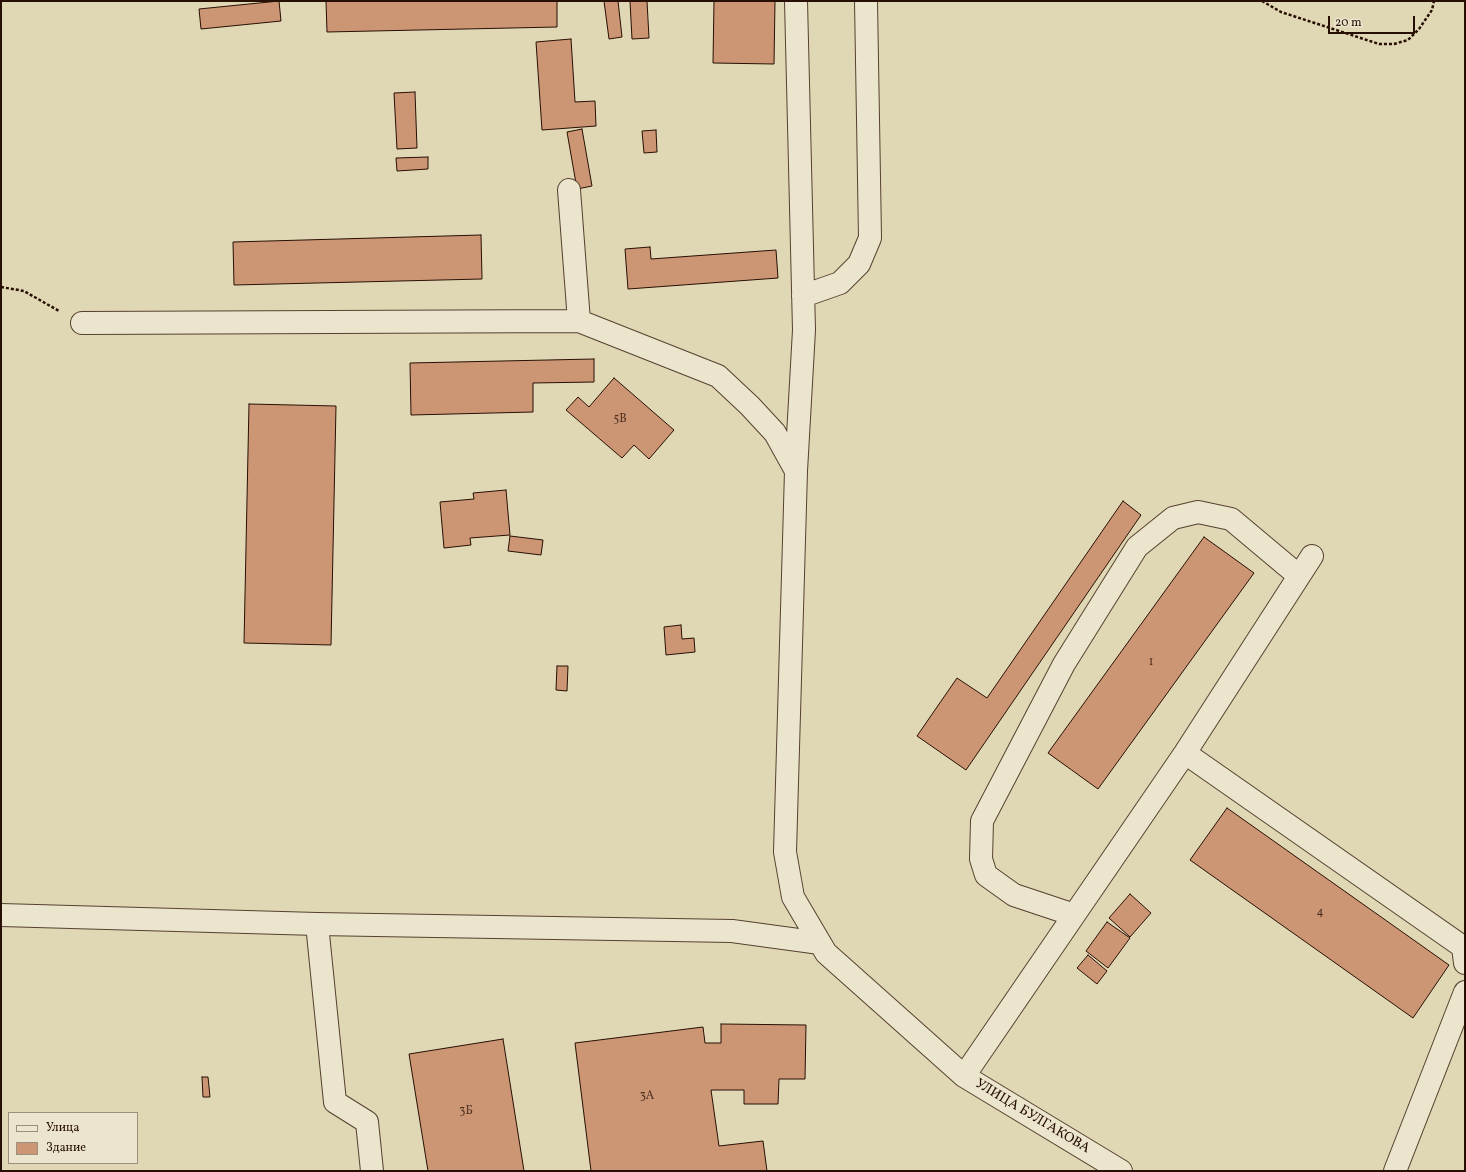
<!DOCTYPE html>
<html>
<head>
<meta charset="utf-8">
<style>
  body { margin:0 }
  #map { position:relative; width:1466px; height:1172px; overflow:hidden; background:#e0d7b4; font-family:Vollkorn,serif }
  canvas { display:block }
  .frame { position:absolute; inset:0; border:2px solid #270f03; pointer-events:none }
  .legend { position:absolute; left:8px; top:1112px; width:130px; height:52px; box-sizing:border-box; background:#ebe5ce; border:1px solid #9d8f7d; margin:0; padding:5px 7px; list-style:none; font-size:12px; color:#270f03 }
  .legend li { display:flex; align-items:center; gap:8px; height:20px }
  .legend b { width:20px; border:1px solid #9d8f7d }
  .scale { position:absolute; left:1328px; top:16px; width:87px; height:18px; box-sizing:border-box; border:2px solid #270f03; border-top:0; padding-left:5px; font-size:12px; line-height:14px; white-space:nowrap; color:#270f03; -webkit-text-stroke:3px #ebe5ce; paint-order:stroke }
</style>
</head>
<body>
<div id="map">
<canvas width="1466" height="1172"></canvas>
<div class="frame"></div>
<ul class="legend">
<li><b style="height:5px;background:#ebe5ce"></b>Улица</li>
<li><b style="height:11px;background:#cc9675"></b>Здание</li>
</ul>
<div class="scale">20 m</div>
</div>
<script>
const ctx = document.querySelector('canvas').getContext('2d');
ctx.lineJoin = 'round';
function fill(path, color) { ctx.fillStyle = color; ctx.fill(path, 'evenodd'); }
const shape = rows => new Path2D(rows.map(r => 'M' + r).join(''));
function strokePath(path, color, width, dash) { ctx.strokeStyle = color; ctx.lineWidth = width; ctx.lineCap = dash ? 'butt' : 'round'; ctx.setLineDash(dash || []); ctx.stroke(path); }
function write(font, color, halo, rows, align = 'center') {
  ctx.font = font + ' Vollkorn,serif'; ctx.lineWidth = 3; ctx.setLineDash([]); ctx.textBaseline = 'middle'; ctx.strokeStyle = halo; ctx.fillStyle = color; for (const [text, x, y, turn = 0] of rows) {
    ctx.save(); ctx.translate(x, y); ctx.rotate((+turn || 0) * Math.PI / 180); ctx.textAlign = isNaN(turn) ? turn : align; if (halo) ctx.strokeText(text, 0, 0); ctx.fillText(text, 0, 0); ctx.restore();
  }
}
const building = shape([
  [279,1,281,21,201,29,199,9,279,1],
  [326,1,557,1,557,27,327,32,326,1],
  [604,1,618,1,622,37,609,39,604,1],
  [630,1,647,1,649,38,632,39,630,1],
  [714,1,775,1,774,64,713,63,714,1],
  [571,39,575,102,595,101,596,126,542,130,536,42,571,39],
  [415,92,417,148,397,149,394,93,415,92],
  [582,129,592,186,577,189,567,132,582,129],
  [656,130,657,152,644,153,642,131,656,130],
  [428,157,428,169,397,171,396,158,428,157],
  [481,235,482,279,234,285,233,242,481,235],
  [650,247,651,259,776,250,778,278,628,289,625,249,650,247],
  [594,359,594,382,533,383,533,412,411,415,410,363,594,359],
  [614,378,674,430,649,459,634,445,622,458,566,410,578,397,589,407,614,378],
  [249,404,336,406,331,645,244,643,249,404],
  [506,490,510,535,470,538,471,545,444,548,440,502,474,499,473,493,506,490],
  [1123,501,1141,515,966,770,917,736,957,678,987,698,1123,501],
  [510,536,543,540,541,555,508,551,510,536],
  [1204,537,1254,573,1098,789,1048,753,1204,537],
  [681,625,682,639,694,638,695,652,666,655,664,627,681,625],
  [557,666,568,666,567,691,556,690,557,666],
  [1227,808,1449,965,1413,1018,1190,860,1227,808],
  [1130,894,1151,913,1130,937,1109,918,1130,894],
  [1107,922,1130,938,1108,968,1086,951,1107,922],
  [1088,955,1107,971,1097,984,1077,968,1088,955],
  [721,1024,806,1025,805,1079,779,1079,778,1104,744,1104,744,1090,711,1090,719,1146,763,1141,767,1171,591,1171,575,1043,703,1027,705,1043,721,1043,721,1024],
  [503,1039,524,1171,428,1171,409,1054,503,1039],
  [202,1077,208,1077,210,1097,203,1097,202,1077]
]);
const path = shape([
  [1262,1,1281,12,1379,44,1394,44,1408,40,1419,29,1432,10,1434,1],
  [1,287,24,291,59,311]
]);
const minor = shape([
  [796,1,804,330,796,471,785,852,793,897,826,953,964,1076,1121,1171],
  [569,190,579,321,718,376,750,406,775,433,796,471],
  [803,296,840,283,859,264,870,238,866,1],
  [82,323,579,321],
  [1185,753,1463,947,1465,963],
  [1,915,317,924,732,931,820,943],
  [1074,915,1014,895,986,875,981,859,982,821,1064,664,1137,547,1173,518,1198,512,1231,519,1299,576],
  [317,924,335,1102,367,1122,372,1171],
  [964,1076,1185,753,1312,556],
  [1395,1171,1465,992]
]);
const numberNames = [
  ["5В",620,420],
  ["1",1151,663],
  ["4",1320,913],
  ["3А",647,1097],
  ["3Б",466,1112]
];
const streetNames = [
  ["УЛИЦА БУЛГАКОВА",1032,1117,31]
];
fill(building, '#cc9675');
strokePath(building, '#270f03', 1);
strokePath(minor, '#55412f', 24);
strokePath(path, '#270f03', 2.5, [3, 2]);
strokePath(minor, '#ebe5ce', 22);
write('12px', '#503120', null, numberNames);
write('14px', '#270f03', '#ebe5ce', streetNames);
</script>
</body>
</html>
